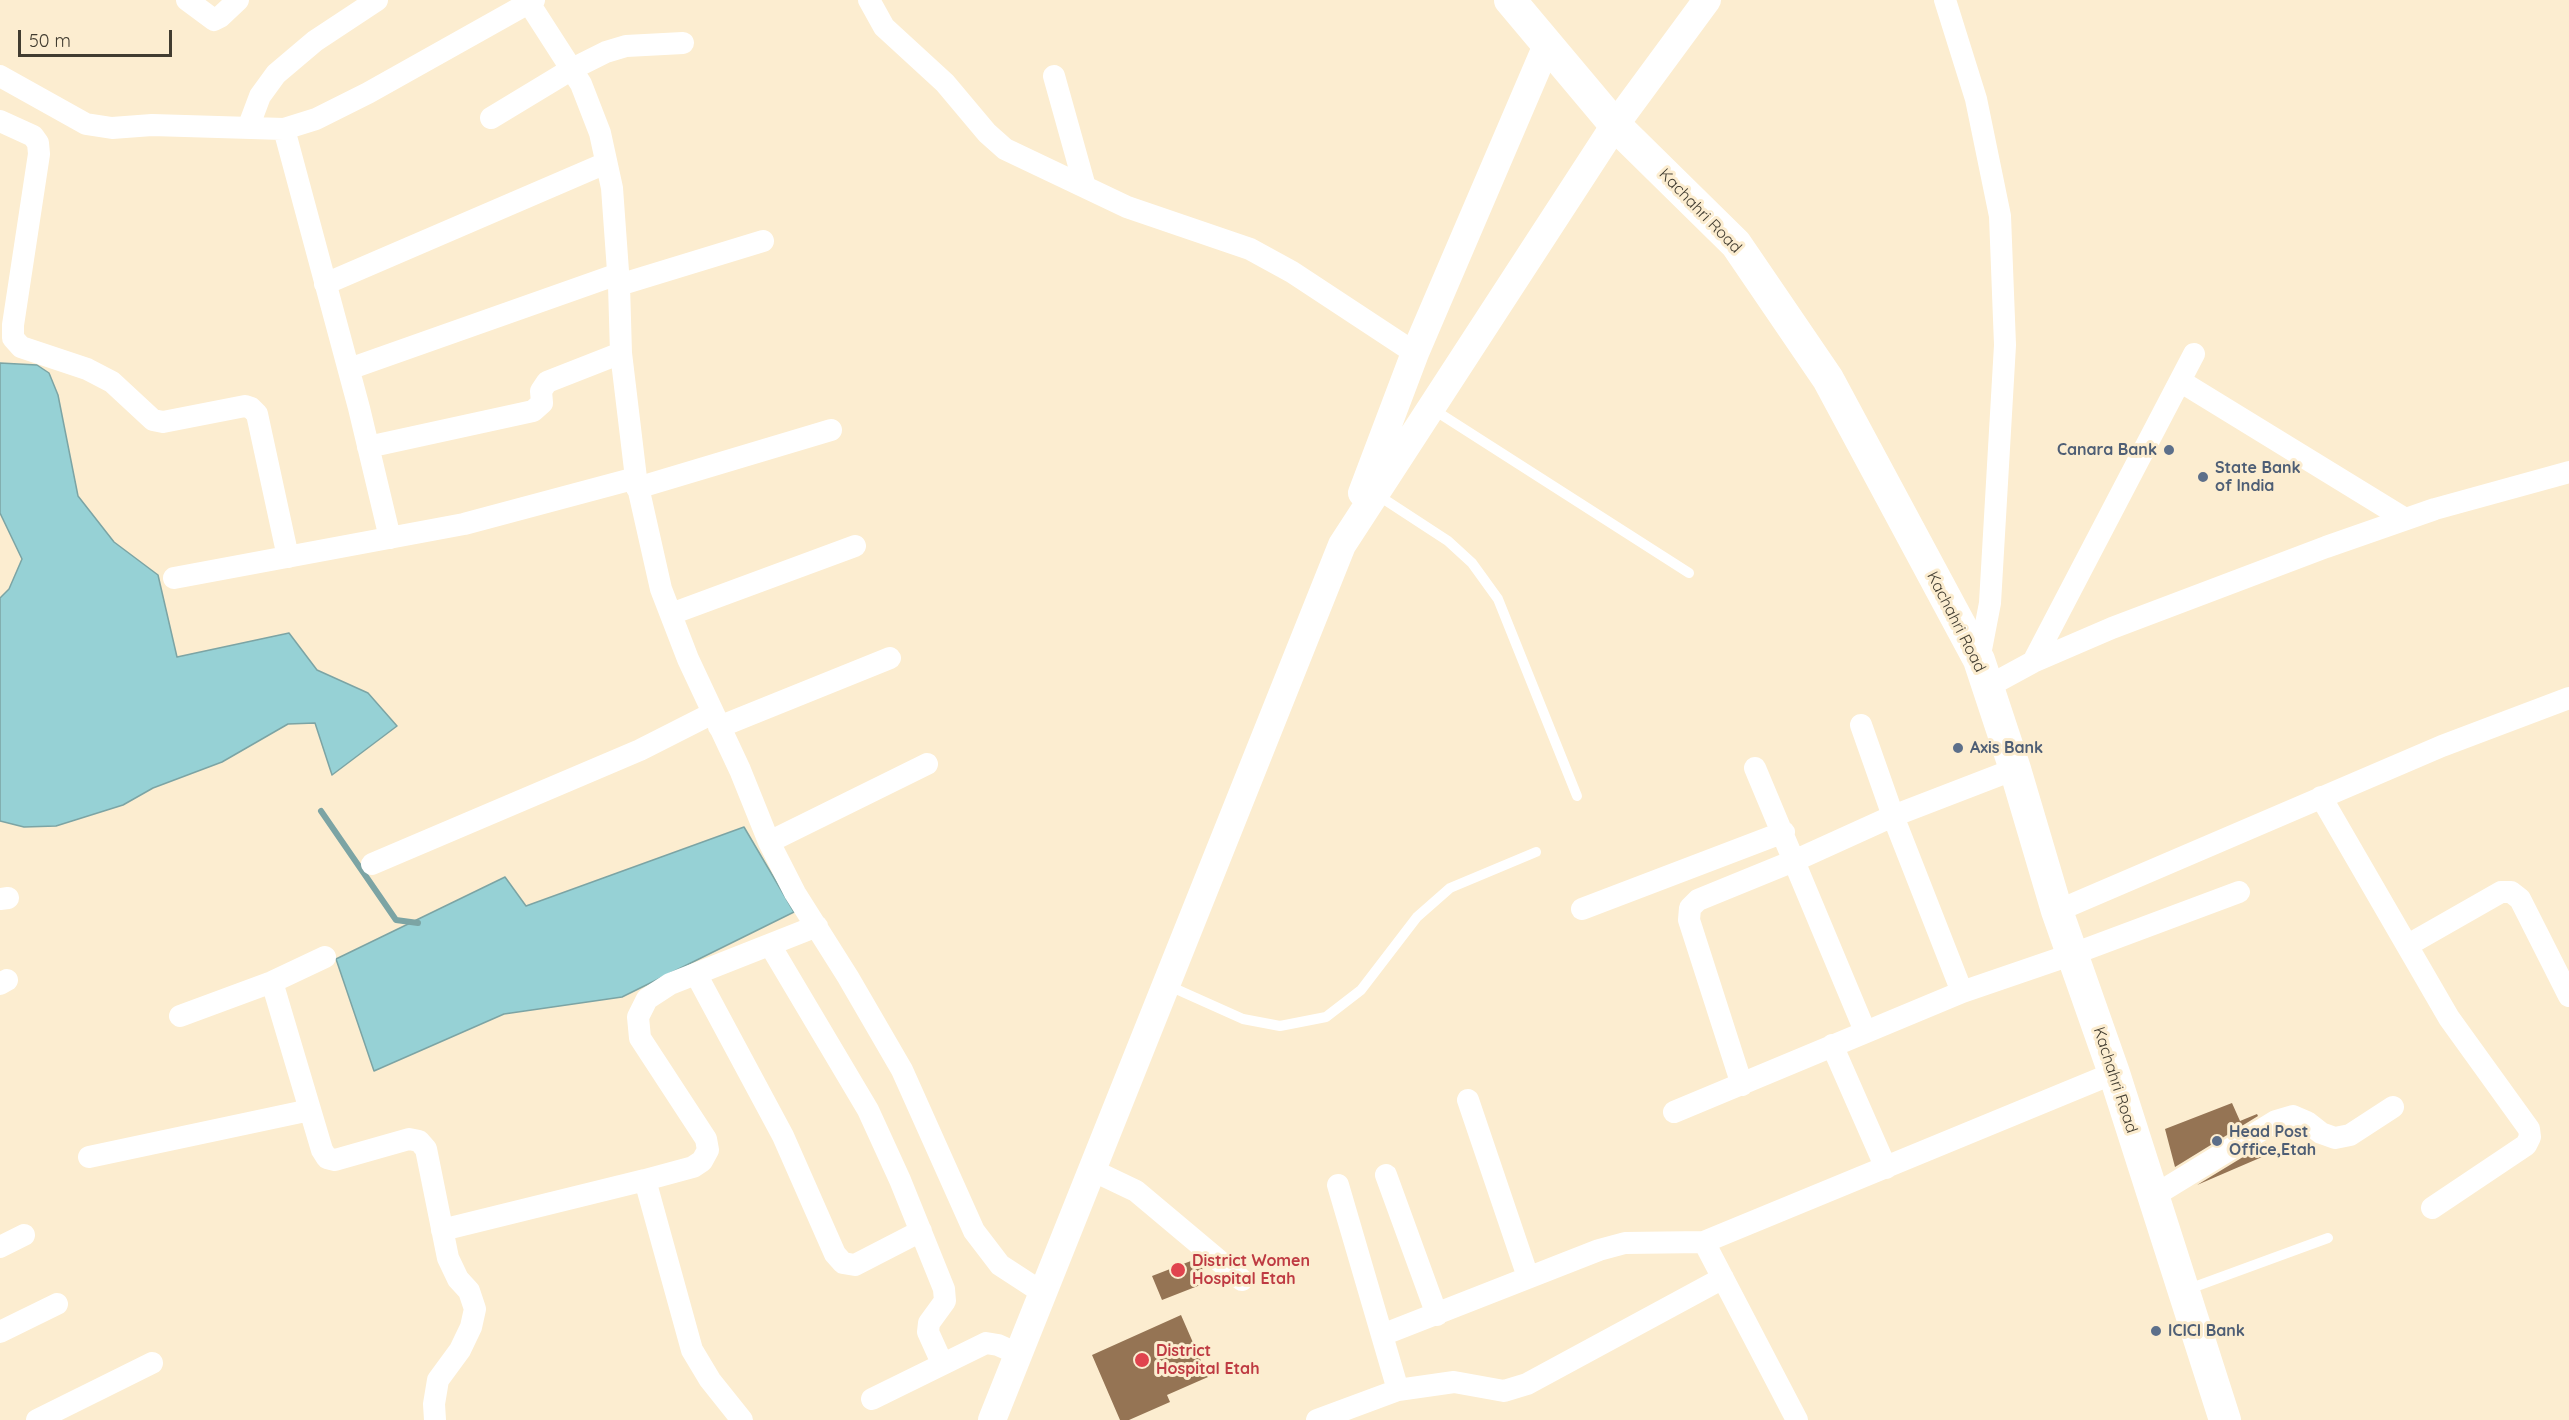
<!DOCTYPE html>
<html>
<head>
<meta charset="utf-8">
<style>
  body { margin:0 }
  #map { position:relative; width:2569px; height:1420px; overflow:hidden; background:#fcedd0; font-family:Quicksand,sans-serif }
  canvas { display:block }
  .scale { position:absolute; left:18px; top:30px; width:154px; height:27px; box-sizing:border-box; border:3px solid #413c30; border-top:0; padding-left:8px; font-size:18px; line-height:21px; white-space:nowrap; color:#413c30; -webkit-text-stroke:4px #fcedd0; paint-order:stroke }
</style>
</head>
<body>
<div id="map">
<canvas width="2569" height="1420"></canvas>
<div class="scale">50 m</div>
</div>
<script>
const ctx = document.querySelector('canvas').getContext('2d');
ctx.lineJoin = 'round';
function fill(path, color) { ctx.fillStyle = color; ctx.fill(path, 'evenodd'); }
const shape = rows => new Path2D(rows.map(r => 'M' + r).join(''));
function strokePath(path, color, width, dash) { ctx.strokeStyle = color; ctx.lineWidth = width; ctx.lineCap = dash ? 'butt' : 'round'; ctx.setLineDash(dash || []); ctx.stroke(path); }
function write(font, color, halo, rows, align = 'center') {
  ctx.font = font + ' Quicksand,sans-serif'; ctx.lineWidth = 6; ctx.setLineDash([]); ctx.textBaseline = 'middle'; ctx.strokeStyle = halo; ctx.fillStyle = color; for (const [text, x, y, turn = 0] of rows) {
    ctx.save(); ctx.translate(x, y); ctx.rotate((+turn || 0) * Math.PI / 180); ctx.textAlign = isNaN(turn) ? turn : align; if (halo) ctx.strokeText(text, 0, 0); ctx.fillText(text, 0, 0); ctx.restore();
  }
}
const water = shape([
  [0,363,37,365,49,373,58,395,78,496,114,542,158,575,177,657,289,633,317,670,368,693,397,726,332,775,315,723,288,724,222,762,153,788,123,805,56,826,24,827,0,821,0,598,9,589,22,559,0,513,0,363],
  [744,827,794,912,622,997,504,1014,374,1071,336,959,505,877,526,906,744,827]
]);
const stream = shape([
  [321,811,396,920,418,923]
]);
const building = shape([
  [2232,1103,2240,1121,2257,1114,2258,1116,2175,1167,2165,1129],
  [2266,1143,2269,1154,2197,1185],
  [1196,1259,1200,1263,1208,1282,1162,1300,1152,1276],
  [1181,1315,1208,1377,1167,1395,1170,1402,1129,1420,1120,1420,1092,1355]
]);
const service = shape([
  [1431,408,1689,573],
  [1376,494,1448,541,1472,563,1498,599,1577,796],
  [1167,985,1243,1019,1280,1026,1326,1017,1361,990,1417,917,1450,888,1536,852],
  [2186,1290,2328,1238]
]);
const minor = shape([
  [187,0,214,20,220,17,238,0],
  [527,0,581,84,600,133,612,188,619,285,621,353,636,478,661,589,688,659,740,770,769,842,795,893,848,977,902,1070,974,1231,1000,1265,1043,1293],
  [869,0,884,27,945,83,987,133,1005,149,1127,207,1250,249,1292,272,1415,353],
  [1945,0,1976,99,2000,216,2005,345,1990,603,1979,660],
  [0,76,86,124,112,128,152,125,284,129,316,119,368,93,534,0],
  [1054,76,1085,187],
  [491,118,572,69,606,52,626,46,683,43],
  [0,121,33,136,38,143,39,154,13,325,13,338,21,347,87,369,112,382,153,420,163,422,245,406,251,408,257,414,288,557],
  [248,128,260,96,276,74,315,41,377,0],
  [284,129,359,408,390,538],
  [325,284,606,163],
  [619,285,763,241],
  [349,369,618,274],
  [2180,381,2405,519],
  [368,447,533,411,542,403,541,391,547,382,621,353],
  [637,488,831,430],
  [174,578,464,524,636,478],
  [671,614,855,546],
  [2033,662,2194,354],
  [1987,687,2033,662,2112,628,2326,547,2435,509,2569,472],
  [1861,725,1893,816,1962,992],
  [719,727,890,658],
  [1755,768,1865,1031],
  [2321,797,2449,1018,2529,1129,2530,1137,2526,1145,2432,1208],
  [769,842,927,764],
  [372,864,640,750,713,713],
  [0,899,8,898],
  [1582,909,1784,832],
  [2057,911,2442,746,2569,698],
  [770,945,868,1110,900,1180,944,1289,945,1301,929,1323,928,1332,942,1363],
  [2408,945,2501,892,2511,892,2520,899,2569,996],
  [696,974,783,1136,835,1254,843,1263,855,1265,921,1231],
  [272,982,322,1150,327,1158,335,1160,409,1139,419,1141,426,1149,448,1258,458,1279,469,1291,475,1309,471,1327,460,1350,438,1380,434,1404,435,1420],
  [0,984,7,980],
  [180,1016,272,982,325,957],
  [1832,1045,1886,1168],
  [1742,1085,1689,920,1690,908,1698,900,1796,860,1893,816,2015,769],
  [1468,1100,1528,1277],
  [1674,1112,1962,992,2073,954,2239,892],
  [89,1157,310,1110],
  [1092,1170,1136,1191,1242,1280],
  [1386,1175,1437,1315],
  [645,1180,692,1350,710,1380,742,1420],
  [1338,1185,1398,1390],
  [2152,1197,2276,1121,2293,1116,2307,1122,2321,1133,2335,1138,2350,1135,2393,1107],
  [442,1230,645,1180,693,1167,702,1161,708,1150,706,1139,640,1038,638,1017,647,999,670,984,817,926],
  [1704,1242,1797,1420],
  [0,1247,24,1235],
  [0,1332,57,1304],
  [1382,1335,1599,1250,1625,1243,1704,1242,2114,1073],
  [872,1399,986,1343,998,1345,1018,1354],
  [37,1420,152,1363],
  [1317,1420,1398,1390,1454,1382,1504,1391,1527,1384,1723,1278]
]);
const tertiary = shape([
  [1362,493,1415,353,1547,45],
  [992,1420,1342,545,1615,125,1707,0]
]);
const secondary = shape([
  [1510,0,1615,125,1736,244,1828,379,1979,660,2015,769,2057,911,2114,1073,2225,1420]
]);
const markers = [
  [2169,450,6,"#5c6f8a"],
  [2203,477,6,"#5c6f8a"],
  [1958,748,6,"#5c6f8a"],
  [2217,1141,6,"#5c6f8a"],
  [1178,1270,8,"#e0444e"],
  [2156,1331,6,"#5c6f8a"],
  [1142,1360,8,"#e0444e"]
];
const streetNames = [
  ["Kachahri Road",1700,211,46],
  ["Kachahri Road",1956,622,63],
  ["Kachahri Road",2115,1080,72]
];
const serviceNames = [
  ["Canara Bank",2157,450,"right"],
  ["State Bank",2215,468],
  ["of India",2215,486],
  ["Axis Bank",1970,748],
  ["Head Post",2229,1132],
  ["Office,Etah",2229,1150],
  ["ICICI Bank",2168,1331]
];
const healthNames = [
  ["District Women",1192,1261],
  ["Hospital Etah",1192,1279],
  ["District",1156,1351],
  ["Hospital Etah",1156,1369]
];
fill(water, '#96d1d5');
strokePath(water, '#7ca4a4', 1.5);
strokePath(stream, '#7ca4a4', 6);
fill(building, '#957454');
strokePath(service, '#fff', 10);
strokePath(minor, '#fff', 22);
strokePath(tertiary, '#fff', 28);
strokePath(secondary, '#fff', 32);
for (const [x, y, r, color] of markers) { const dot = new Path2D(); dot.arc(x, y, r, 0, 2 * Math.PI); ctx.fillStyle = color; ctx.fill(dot); strokePath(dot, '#fcedd0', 2); }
write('16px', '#413c30', '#fcedd0', streetNames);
write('bold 16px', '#4e5e75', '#fcedd0', serviceNames, 'left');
write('bold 16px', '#be3a42', '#fcedd0', healthNames, 'left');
</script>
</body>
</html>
